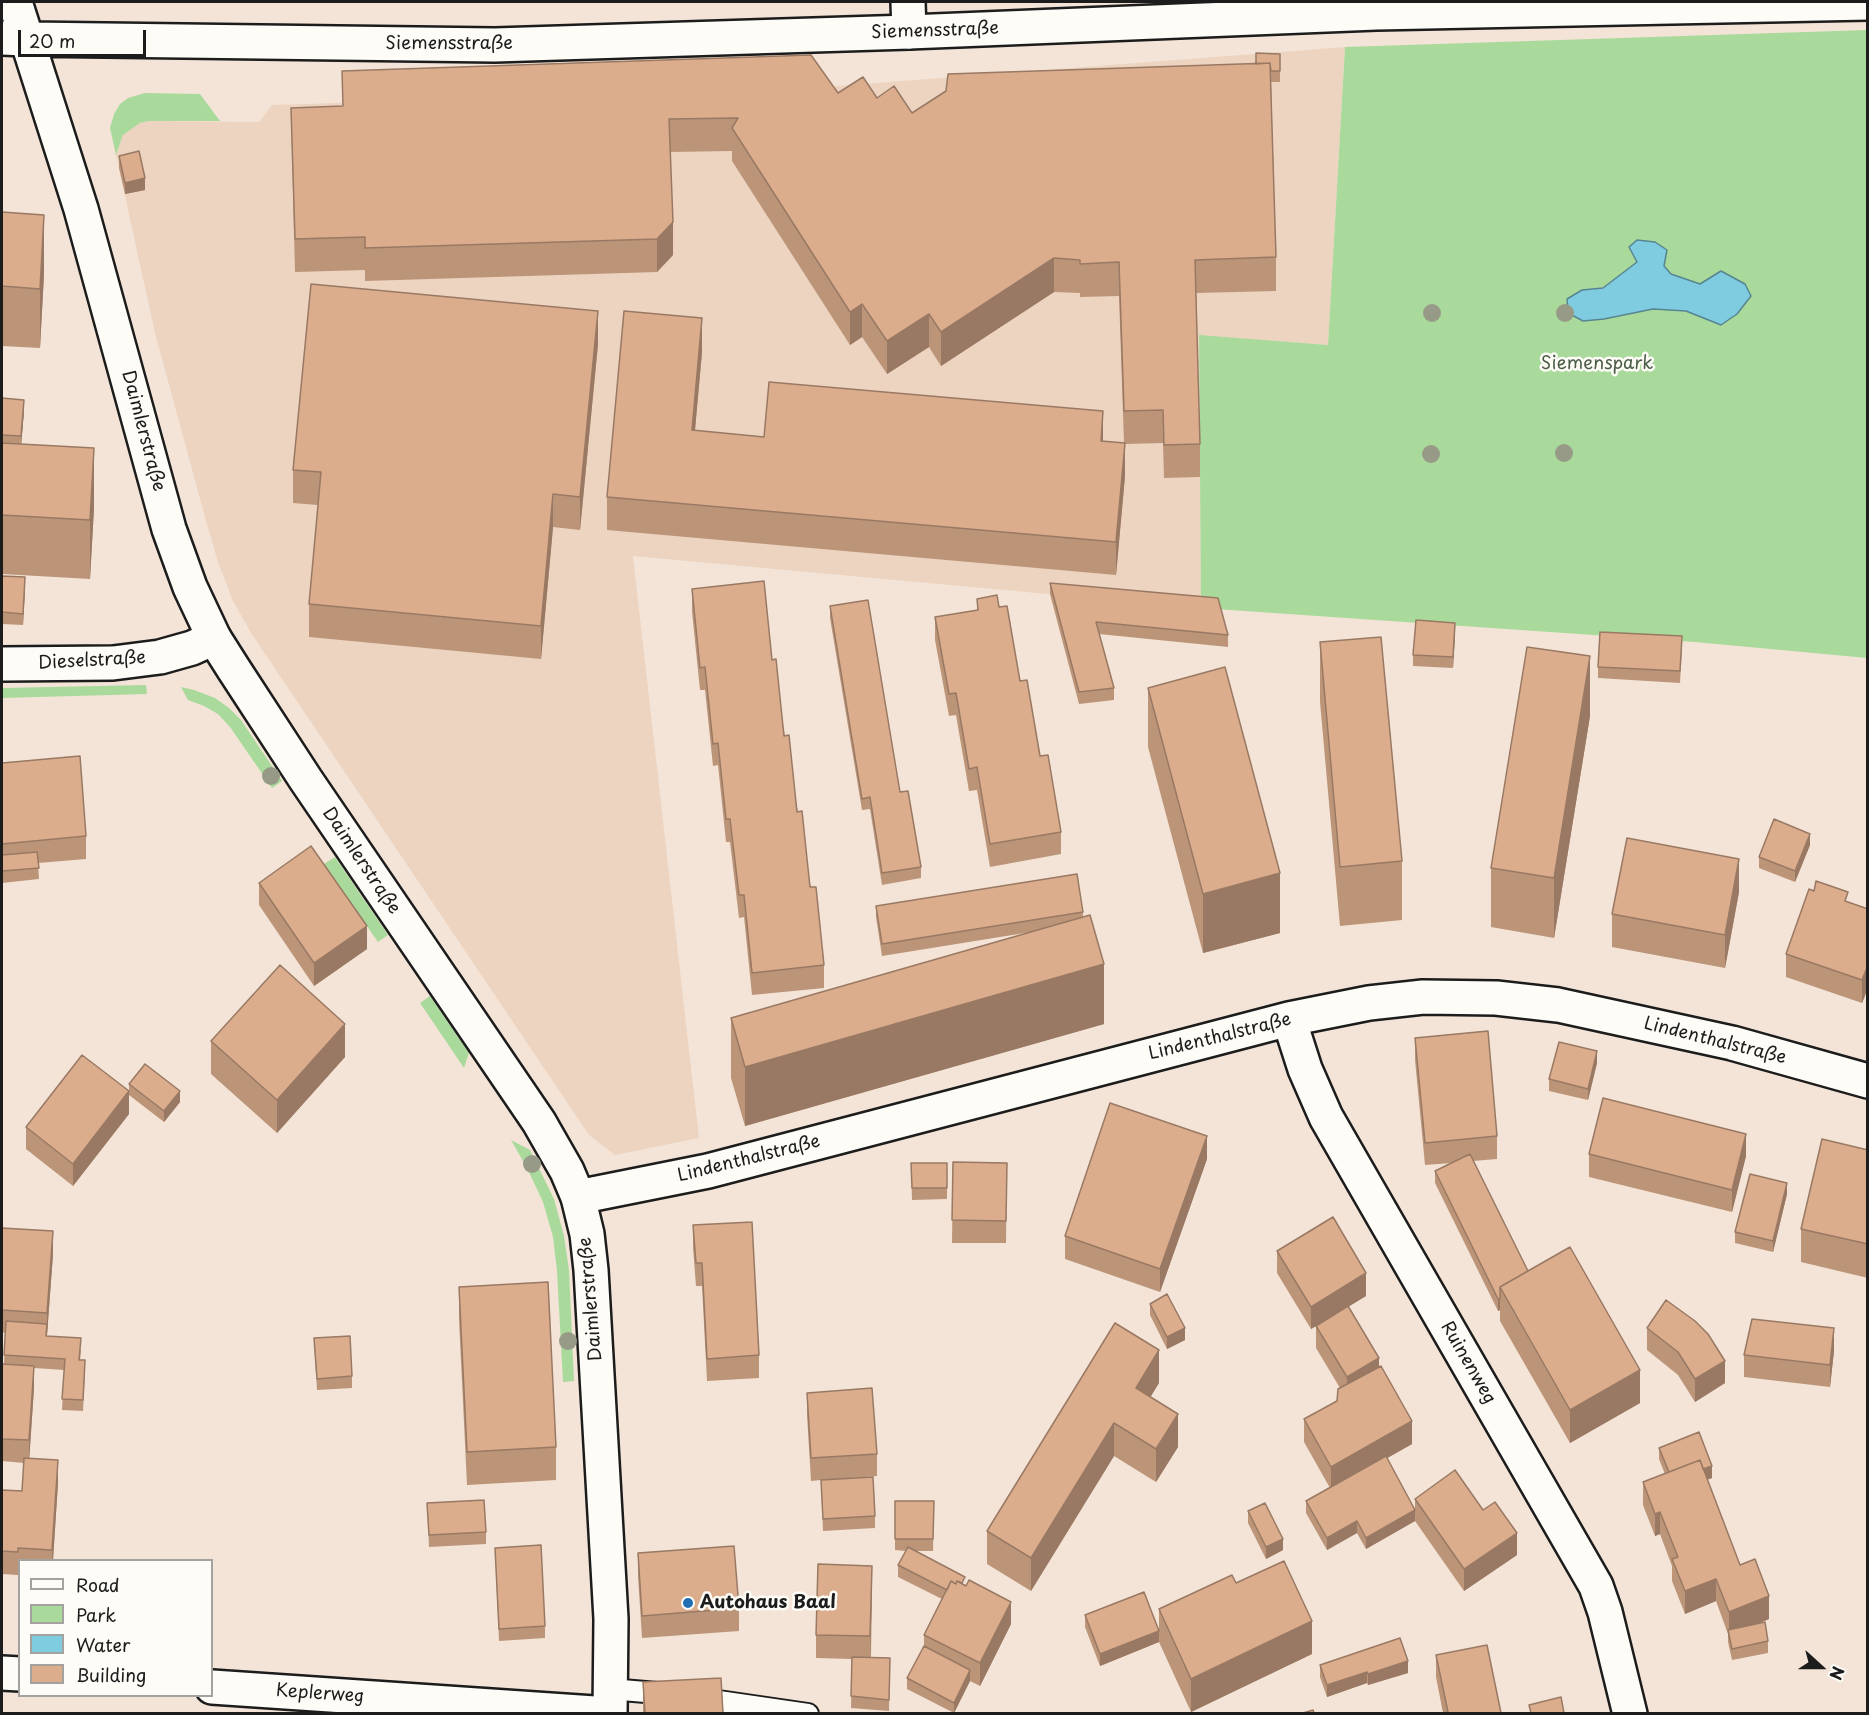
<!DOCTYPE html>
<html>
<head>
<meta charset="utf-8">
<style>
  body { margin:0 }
  #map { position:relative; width:1869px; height:1715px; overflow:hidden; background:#f3e4d7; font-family:"Playpen Sans",sans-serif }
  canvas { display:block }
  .frame { position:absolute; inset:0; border:3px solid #1c1c1c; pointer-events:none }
  .legend { position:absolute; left:18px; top:1559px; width:195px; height:138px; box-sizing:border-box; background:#fdfcf7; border:2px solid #a3a29f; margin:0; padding:8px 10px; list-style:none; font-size:18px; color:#1c1c1c }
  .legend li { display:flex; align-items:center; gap:12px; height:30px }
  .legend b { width:30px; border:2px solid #a3a29f }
  .north { position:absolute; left:1791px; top:1637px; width:60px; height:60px; -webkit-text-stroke:4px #fdfcf7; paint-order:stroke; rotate:111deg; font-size:16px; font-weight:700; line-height:24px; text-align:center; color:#1c1c1c }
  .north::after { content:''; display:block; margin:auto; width:21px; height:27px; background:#1c1c1c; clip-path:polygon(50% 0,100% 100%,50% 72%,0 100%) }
  .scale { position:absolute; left:18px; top:30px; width:128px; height:27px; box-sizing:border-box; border:3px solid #1c1c1c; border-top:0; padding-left:8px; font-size:18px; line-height:21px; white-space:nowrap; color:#1c1c1c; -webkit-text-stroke:4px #fdfcf7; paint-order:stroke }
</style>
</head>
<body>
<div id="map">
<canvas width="1869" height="1715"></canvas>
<div class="frame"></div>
<ul class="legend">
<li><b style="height:8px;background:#fdfcf7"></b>Road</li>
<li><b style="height:16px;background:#a9da9b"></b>Park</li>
<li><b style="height:16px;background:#7fcbdf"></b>Water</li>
<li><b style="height:16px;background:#dbad8d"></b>Building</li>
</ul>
<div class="north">N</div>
<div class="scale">20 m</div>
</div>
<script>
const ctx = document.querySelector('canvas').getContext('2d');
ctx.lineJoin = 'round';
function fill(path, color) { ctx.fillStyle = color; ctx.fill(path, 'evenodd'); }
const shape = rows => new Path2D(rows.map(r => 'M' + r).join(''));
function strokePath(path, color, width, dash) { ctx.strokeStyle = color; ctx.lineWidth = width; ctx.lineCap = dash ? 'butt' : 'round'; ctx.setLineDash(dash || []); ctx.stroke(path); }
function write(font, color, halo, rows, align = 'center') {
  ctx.font = font + ' "Playpen Sans",sans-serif'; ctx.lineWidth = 5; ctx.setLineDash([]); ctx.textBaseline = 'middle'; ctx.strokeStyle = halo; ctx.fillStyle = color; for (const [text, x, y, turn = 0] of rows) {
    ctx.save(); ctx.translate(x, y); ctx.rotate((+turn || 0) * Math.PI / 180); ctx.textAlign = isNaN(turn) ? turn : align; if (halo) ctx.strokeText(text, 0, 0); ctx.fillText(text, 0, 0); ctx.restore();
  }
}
const built = shape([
  [1345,47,1328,345,1199,336,1201,608,633,556,699,1138,615,1155,589,1135,251,633,232,599,218,562,206,521,155,333,116,155,123,135,140,123,149,121,259,122,272,105,811,88]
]);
const green = shape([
  [1867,30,1867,658,1695,642,1201,608,1199,335,1328,345,1345,47],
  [145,93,200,94,220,121,149,121,140,123,123,135,116,155,110,128,114,114,120,104,128,98],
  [146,685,147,694,2,698,2,688],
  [181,687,194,690,215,698,229,708,241,720,282,781,272,788,230,727,218,714,204,706,188,700],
  [335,857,388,935,378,942,324,864],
  [430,996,469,1053,464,1068,420,1003],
  [511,1140,530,1150,554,1199,564,1236,569,1270,574,1381,563,1382,557,1271,553,1237,543,1202,527,1168]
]);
const water = shape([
  [1637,240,1655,242,1667,250,1664,266,1671,274,1700,284,1721,271,1745,284,1751,296,1737,314,1721,325,1686,311,1653,309,1604,319,1583,321,1568,313,1567,299,1582,290,1603,288,1637,262,1629,247,1637,240]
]);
const lane = shape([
  [610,1689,669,1694],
  [698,1698,808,1714]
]);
const street = shape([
  [908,2,909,32],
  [2,38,27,39],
  [2,664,113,663,160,657,192,648,214,638],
  [1289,1019,1305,1069,1326,1117,1596,1586,1605,1612,1630,1714],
  [578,1197,708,1171,1289,1019,1369,1003,1423,997,1496,998,1558,1005,1732,1043,1868,1081],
  [2,1673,20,1674],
  [212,1687,609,1714]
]);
const secondary = shape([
  [15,2,81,209,169,529,190,587,214,638,233,668,306,780,539,1122,567,1171,578,1197,587,1234,591,1270,611,1619,610,1714],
  [27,39,495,45,909,32,1376,13,1868,3]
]);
const trees = [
  [1432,313],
  [1565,313],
  [1564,453],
  [1431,454],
  [271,776],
  [532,1164],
  [568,1341]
];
const wall = shape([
  [1280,54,1280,82,1271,82,1276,257,1276,291,1196,293,1200,444,1200,477,1164,478,1163,443,1125,444,1125,476,1116,575,607,530,607,497,702,352,695,430,764,437,1103,441,1124,443,1119,296,1080,297,1080,293,1054,292,941,366,929,347,887,374,862,337,850,345,732,161,732,151,670,152,673,255,657,272,365,281,365,270,295,272,291,108,838,93,877,98,912,113,1256,64],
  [119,156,145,190,125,194,119,168],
  [2,212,44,274,40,348,2,346],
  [598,344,580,530,553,527,541,659,309,637,309,604,318,505,293,503,293,470],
  [2,398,24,411,21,444,94,508,90,579,2,574],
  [2,576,25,589,23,625,2,624],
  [1050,583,1228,635,1228,647,1099,634,1114,688,1114,700,1079,704,1050,594],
  [692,589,772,660,824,965,824,988,752,995,744,917,739,918,730,842,726,842,718,765,713,766,705,690,700,690,692,612],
  [977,599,999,607,1061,832,1061,854,990,867,977,790,969,791,956,715,949,716,935,640,935,617,977,610],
  [830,606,921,867,921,878,882,885,870,809,862,810,830,618],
  [1455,634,1453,668,1413,666,1413,655],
  [1320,642,1402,861,1402,920,1340,926,1320,702],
  [1682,648,1680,683,1598,678,1598,667],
  [1148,688,1280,933,1203,953,1148,747],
  [1590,716,1554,938,1491,927,1491,868],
  [2,763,86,836,86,859,38,863,39,879,2,883],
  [1810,845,1795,882,1759,868,1759,857],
  [259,883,367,949,314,986,259,905],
  [1814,891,1868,909,1868,988,1862,1003,1786,977,1786,954],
  [1739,892,1725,968,1612,947,1612,914],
  [876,906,1083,912,1083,917,1104,1024,745,1126,731,1078,731,1018,1031,932,882,956,876,917],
  [1415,1038,1497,1136,1497,1159,1473,1161,1528,1271,1640,1403,1570,1443,1500,1321,1500,1310,1498,1311,1435,1183,1435,1171,1452,1163,1425,1165,1415,1060],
  [211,1041,345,1057,277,1133,211,1074],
  [1597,1063,1588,1100,1549,1091,1549,1079],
  [129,1084,180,1102,164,1122,129,1095,129,1114,73,1186,26,1149,26,1127,129,1091],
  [1868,1150,1868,1278,1801,1262,1801,1229],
  [1589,1154,1746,1156,1732,1212,1589,1177],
  [1207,1159,1160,1292,1065,1259,1065,1236],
  [953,1162,1007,1163,1006,1243,952,1243],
  [911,1163,947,1188,947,1199,912,1200],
  [1787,1194,1773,1252,1735,1243,1735,1232],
  [693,1225,759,1355,759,1378,707,1381,702,1286,696,1286,693,1248],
  [2,1228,53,1254,47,1336,81,1350,80,1360,85,1372,83,1411,62,1410,64,1370,34,1368,34,1388,29,1459,58,1483,53,1560,20,1560,20,1571,18,1571,18,1575,2,1574,2,1490,22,1491,24,1463,2,1461,2,1364,4,1364,5,1333,2,1332],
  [1277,1251,1366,1296,1348,1307,1379,1367,1412,1444,1387,1458,1415,1510,1415,1499,1483,1510,1517,1555,1464,1591,1415,1521,1366,1549,1357,1533,1327,1550,1306,1513,1306,1501,1330,1488,1304,1442,1304,1419,1337,1401,1340,1388,1316,1348,1316,1326,1311,1329,1277,1273],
  [459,1287,556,1447,556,1480,467,1485,459,1320],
  [1150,1304,1185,1340,1167,1349,1150,1315],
  [1647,1328,1725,1383,1695,1402,1678,1375,1647,1350],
  [314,1338,352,1376,352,1388,317,1390],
  [1834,1351,1830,1387,1744,1377,1744,1355],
  [1159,1383,1150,1397,1178,1447,1156,1482,1114,1456,1031,1591,987,1564,987,1531],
  [807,1393,877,1454,877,1476,839,1479,875,1516,875,1528,823,1531,821,1480,811,1481,807,1415],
  [1659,1448,1712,1478,1707,1479,1740,1565,1769,1619,1754,1625,1768,1641,1768,1653,1732,1660,1728,1642,1728,1634,1716,1601,1685,1614,1672,1581,1672,1566,1660,1534,1655,1536,1643,1505,1643,1482,1665,1474,1659,1459],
  [895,1501,934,1501,933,1551,914,1551,965,1585,1011,1624,980,1686,970,1681,954,1713,907,1689,907,1678,924,1646,924,1635,942,1599,898,1577,898,1565,906,1551,895,1550],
  [427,1503,486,1532,486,1544,429,1547],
  [1248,1511,1283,1550,1266,1559,1248,1523],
  [495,1548,545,1626,545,1638,499,1641],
  [638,1553,739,1608,739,1631,642,1638,638,1576],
  [1236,1583,1312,1654,1191,1712,1159,1642,1159,1609],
  [872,1588,871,1657,890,1658,889,1711,851,1708,852,1659,816,1658,816,1635],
  [1085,1615,1159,1642,1100,1666,1085,1627],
  [1436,1655,1501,1713,1443,1713,1436,1677],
  [1320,1665,1408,1673,1368,1685,1367,1683,1327,1697,1320,1677],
  [643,1682,723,1713,643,1713]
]);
const shadedWall = shape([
  [145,178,145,190,125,194,125,183],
  [44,215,44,274,40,348,40,289],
  [673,222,673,255,657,272,657,239],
  [1054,258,1054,292,941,366,941,332],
  [862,304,862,337,850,345,850,312],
  [598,311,598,344,580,530,580,497],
  [929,314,929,347,887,374,887,341],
  [702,318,702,352,692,463,692,430],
  [24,400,24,411,21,448,21,436],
  [1103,411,1103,444,1101,441],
  [1125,443,1125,476,1116,575,1116,542],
  [94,448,94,508,90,579,90,520],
  [553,494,553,527,541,659,541,626],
  [25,577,25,589,23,625,23,614],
  [1455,623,1455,634,1453,668,1453,657],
  [1590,656,1590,716,1554,938,1554,878],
  [1810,834,1810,845,1795,882,1795,871],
  [1739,859,1739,892,1725,968,1725,935],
  [1280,873,1280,933,1203,953,1203,894],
  [367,926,367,949,314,986,314,963],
  [1104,964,1104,1024,745,1126,745,1067],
  [1868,965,1868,988,1862,1003,1862,980],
  [345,1024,345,1057,277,1133,277,1100],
  [1597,1051,1597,1063,1588,1100,1588,1089],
  [129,1091,129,1114,73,1186,73,1164],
  [180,1091,180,1102,164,1122,164,1111],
  [1746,1134,1746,1156,1732,1212,1732,1190],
  [1207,1136,1207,1159,1160,1292,1160,1269],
  [1787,1183,1787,1194,1773,1252,1773,1241],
  [53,1231,53,1254,46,1348,47,1313],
  [1366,1273,1366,1296,1311,1329,1311,1307],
  [1498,1299,1500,1299,1500,1310,1498,1311],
  [1185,1328,1185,1340,1167,1349,1167,1337],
  [1834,1328,1834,1351,1830,1387,1830,1365],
  [1159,1350,1159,1383,1136,1421,1136,1388],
  [1379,1358,1379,1380,1347,1400,1347,1377],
  [1725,1361,1725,1383,1695,1402,1695,1379],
  [34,1366,34,1388,29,1463,29,1440],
  [1640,1370,1640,1403,1570,1443,1570,1410],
  [1178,1414,1178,1447,1156,1482,1156,1449],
  [1412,1421,1412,1444,1331,1490,1331,1467],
  [1114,1423,1114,1456,1031,1591,1031,1558],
  [58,1460,58,1483,53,1560,52,1560],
  [1712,1466,1712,1478,1673,1493,1673,1481],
  [1415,1510,1415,1521,1366,1549,1366,1538],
  [1660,1512,1660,1534,1655,1536,1655,1514],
  [1357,1521,1357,1533,1327,1550,1327,1538],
  [1517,1533,1517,1555,1464,1591,1464,1569],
  [1283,1539,1283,1550,1266,1559,1266,1547],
  [872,1566,872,1588,870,1659,870,1636],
  [1716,1579,1716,1601,1685,1614,1685,1591],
  [1769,1596,1769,1619,1729,1635,1729,1612],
  [1011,1602,1011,1624,980,1686,980,1663],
  [1312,1621,1312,1654,1191,1712,1191,1679],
  [1159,1631,1159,1642,1100,1666,1100,1654],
  [1408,1661,1408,1673,1368,1685,1368,1674],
  [970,1670,970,1681,954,1713,954,1703],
  [1367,1672,1367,1683,1327,1697,1327,1685]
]);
const building = shape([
  [1256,53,1280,54,1280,71,1271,71,1270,63,1256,64,1256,53],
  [811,55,838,93,863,77,877,98,894,86,912,113,946,91,948,74,1270,63,1276,257,1195,260,1200,444,1164,445,1163,410,1124,411,1119,262,1080,264,1080,260,1054,258,941,332,929,314,887,341,862,304,850,312,732,128,738,118,669,119,673,222,657,239,365,248,365,237,295,239,291,108,343,106,342,71,811,55],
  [139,151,145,178,125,183,119,156,139,151],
  [2,212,44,215,40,289,2,286,2,212],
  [311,284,598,311,580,497,553,494,541,626,309,604,321,472,293,470,311,284],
  [624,311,702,318,692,430,764,437,769,382,1103,411,1101,441,1125,443,1116,542,607,497,624,311],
  [2,398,24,400,21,436,2,435,2,398],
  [2,443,94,448,90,520,2,515,2,443],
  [2,576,25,577,23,614,2,612,2,576],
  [764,581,772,660,776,659,784,736,789,735,797,812,802,811,810,887,816,887,824,965,752,973,744,895,739,895,730,819,726,819,718,743,713,744,705,667,700,668,692,589,764,581],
  [1050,583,1218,598,1228,635,1096,622,1114,688,1079,692,1050,583],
  [997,595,999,607,1007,606,1020,681,1027,680,1040,756,1048,755,1061,832,990,844,977,767,969,769,956,693,949,694,935,617,978,610,977,599,997,595],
  [868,600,900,792,908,791,921,867,882,873,870,797,862,799,830,606,868,600],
  [1416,620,1455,623,1453,657,1413,655,1416,620],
  [1600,632,1682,636,1680,671,1598,667,1600,632],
  [1381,637,1402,861,1340,867,1320,642,1381,637],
  [1527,647,1590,656,1554,878,1491,868,1527,647],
  [1225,667,1280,873,1203,894,1148,688,1225,667],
  [80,756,86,836,2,844,2,763,80,756],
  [1774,819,1810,834,1795,871,1759,857,1774,819],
  [1627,838,1739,859,1725,935,1612,914,1627,838],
  [311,846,367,926,314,963,259,883,311,846],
  [37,852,39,868,2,871,2,855,37,852],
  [1077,874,1083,912,882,944,876,906,1077,874],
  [1816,881,1848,892,1845,901,1868,909,1868,965,1862,980,1786,954,1809,889,1814,891,1816,881],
  [1090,915,1104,964,745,1067,731,1018,1090,915],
  [280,965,345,1024,277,1100,211,1041,280,965],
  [1488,1031,1497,1136,1425,1143,1415,1038,1488,1031],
  [1559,1042,1597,1051,1588,1089,1549,1079,1559,1042],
  [82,1055,129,1091,73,1164,26,1127,82,1055],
  [145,1064,180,1091,164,1111,129,1084,145,1064],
  [1603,1098,1746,1134,1732,1190,1589,1154,1603,1098],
  [1110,1103,1207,1136,1160,1269,1065,1236,1110,1103],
  [1822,1139,1868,1150,1868,1244,1801,1229,1822,1139],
  [1470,1154,1528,1271,1500,1287,1500,1299,1498,1299,1435,1171,1470,1154],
  [953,1162,1007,1163,1006,1221,952,1220,953,1162],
  [911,1163,947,1163,947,1188,912,1188,911,1163],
  [1750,1174,1787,1183,1773,1241,1735,1232,1750,1174],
  [1333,1217,1366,1273,1311,1307,1277,1251,1333,1217],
  [752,1222,759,1355,707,1359,702,1263,696,1263,693,1225,752,1222],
  [2,1228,53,1231,47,1313,2,1310,2,1228],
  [1570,1247,1640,1370,1570,1410,1500,1287,1570,1247],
  [548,1282,556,1447,467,1452,459,1287,548,1282],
  [1167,1294,1185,1328,1167,1337,1150,1304,1167,1294],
  [1666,1300,1695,1321,1708,1334,1725,1361,1695,1379,1678,1352,1647,1328,1666,1300],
  [1348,1306,1379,1358,1347,1377,1316,1326,1348,1306],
  [1752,1319,1834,1328,1830,1365,1744,1355,1752,1319],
  [6,1321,47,1324,46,1336,81,1338,79,1360,85,1360,83,1400,62,1399,65,1359,4,1355,6,1321],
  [1115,1323,1159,1350,1136,1388,1178,1414,1156,1449,1114,1423,1031,1558,987,1531,1115,1323],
  [350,1336,352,1376,317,1379,314,1338,350,1336],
  [2,1364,34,1366,29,1440,2,1439,2,1364],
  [1381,1366,1412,1421,1331,1467,1304,1419,1337,1401,1338,1389,1381,1366],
  [872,1388,877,1454,811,1458,807,1393,872,1388],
  [1699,1432,1712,1466,1703,1469,1700,1460,1669,1472,1659,1448,1699,1432],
  [1386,1456,1415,1510,1366,1538,1357,1521,1327,1538,1306,1501,1386,1456],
  [24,1458,58,1460,52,1550,18,1548,18,1552,2,1551,2,1490,22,1491,24,1458],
  [1700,1460,1740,1565,1755,1559,1769,1596,1729,1612,1716,1579,1685,1591,1672,1559,1678,1557,1660,1512,1655,1514,1643,1482,1700,1460],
  [1455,1470,1483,1510,1495,1502,1517,1533,1464,1569,1415,1499,1455,1470],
  [873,1477,875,1516,823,1519,821,1480,873,1477],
  [484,1500,486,1532,429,1535,427,1503,484,1500],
  [895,1501,934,1501,933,1539,895,1539,895,1501],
  [1265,1503,1283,1539,1266,1547,1248,1511,1265,1503],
  [541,1545,545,1626,499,1629,495,1548,541,1545],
  [734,1546,739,1608,642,1616,638,1553,734,1546],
  [908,1547,965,1577,962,1583,957,1581,956,1584,951,1581,947,1590,898,1565,908,1547],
  [1284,1561,1312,1621,1191,1679,1159,1609,1232,1575,1236,1583,1284,1561],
  [818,1564,872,1566,870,1636,816,1635,818,1564],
  [969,1580,1011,1602,980,1663,924,1635,951,1581,956,1584,957,1581,966,1586,969,1580],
  [1144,1592,1159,1631,1100,1654,1085,1615,1144,1592],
  [1765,1622,1768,1641,1732,1649,1728,1630,1765,1622],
  [1400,1638,1408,1661,1368,1674,1367,1672,1327,1685,1320,1665,1400,1638],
  [1487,1645,1501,1713,1441,1713,1448,1712,1436,1655,1487,1645],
  [924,1646,970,1670,954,1703,907,1678,924,1646],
  [852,1657,890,1658,889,1700,851,1696,852,1657],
  [721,1678,723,1713,645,1713,643,1682,721,1678],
  [1561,1697,1564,1713,1531,1713,1529,1705,1561,1697],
  [1313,1710,1314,1713,1303,1713,1313,1710]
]);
const markers = [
  [688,1603,6,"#1f6fb2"]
];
const streetNames = [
  ["Siemensstraße",935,31,-2],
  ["Siemensstraße",449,44],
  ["Daimlerstraße",143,431,75],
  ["Dieselstraße",92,661,-3],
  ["Daimlerstraße",361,861,56],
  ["Lindenthalstraße",1220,1037,-14],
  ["Lindenthalstraße",1715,1041,14],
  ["Lindenthalstraße",749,1159,-14],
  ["Daimlerstraße",591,1299,-95],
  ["Ruinenweg",1468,1363,60],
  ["Keplerweg",320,1694,4]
];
const parkNames = [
  ["Siemenspark",1597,364]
];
const poiNames = [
  ["Autohaus Baal",700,1603]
];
fill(built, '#ecd4c1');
fill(green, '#a9da9b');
fill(water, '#7fcbdf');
strokePath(water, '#578591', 1.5);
strokePath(lane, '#1c1c1c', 24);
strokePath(street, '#1c1c1c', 38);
strokePath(secondary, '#1c1c1c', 38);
strokePath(lane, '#fdfcf7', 20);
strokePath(street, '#fdfcf7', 33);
strokePath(secondary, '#fdfcf7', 33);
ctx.fillStyle = '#989a88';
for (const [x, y] of trees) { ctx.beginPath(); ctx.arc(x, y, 9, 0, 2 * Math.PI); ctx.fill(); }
fill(wall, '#bc9579');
fill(shadedWall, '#997963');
fill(building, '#dbad8d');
strokePath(building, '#997963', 1.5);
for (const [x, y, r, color] of markers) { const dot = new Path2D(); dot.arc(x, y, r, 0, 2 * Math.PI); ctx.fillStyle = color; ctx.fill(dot); strokePath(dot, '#fdfcf7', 2); }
write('18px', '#1c1c1c', '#fdfcf7', streetNames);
write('18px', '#4d5e48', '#fdfcf7', parkNames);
write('bold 18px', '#1c1c1c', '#fdfcf7', poiNames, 'left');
</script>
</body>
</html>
